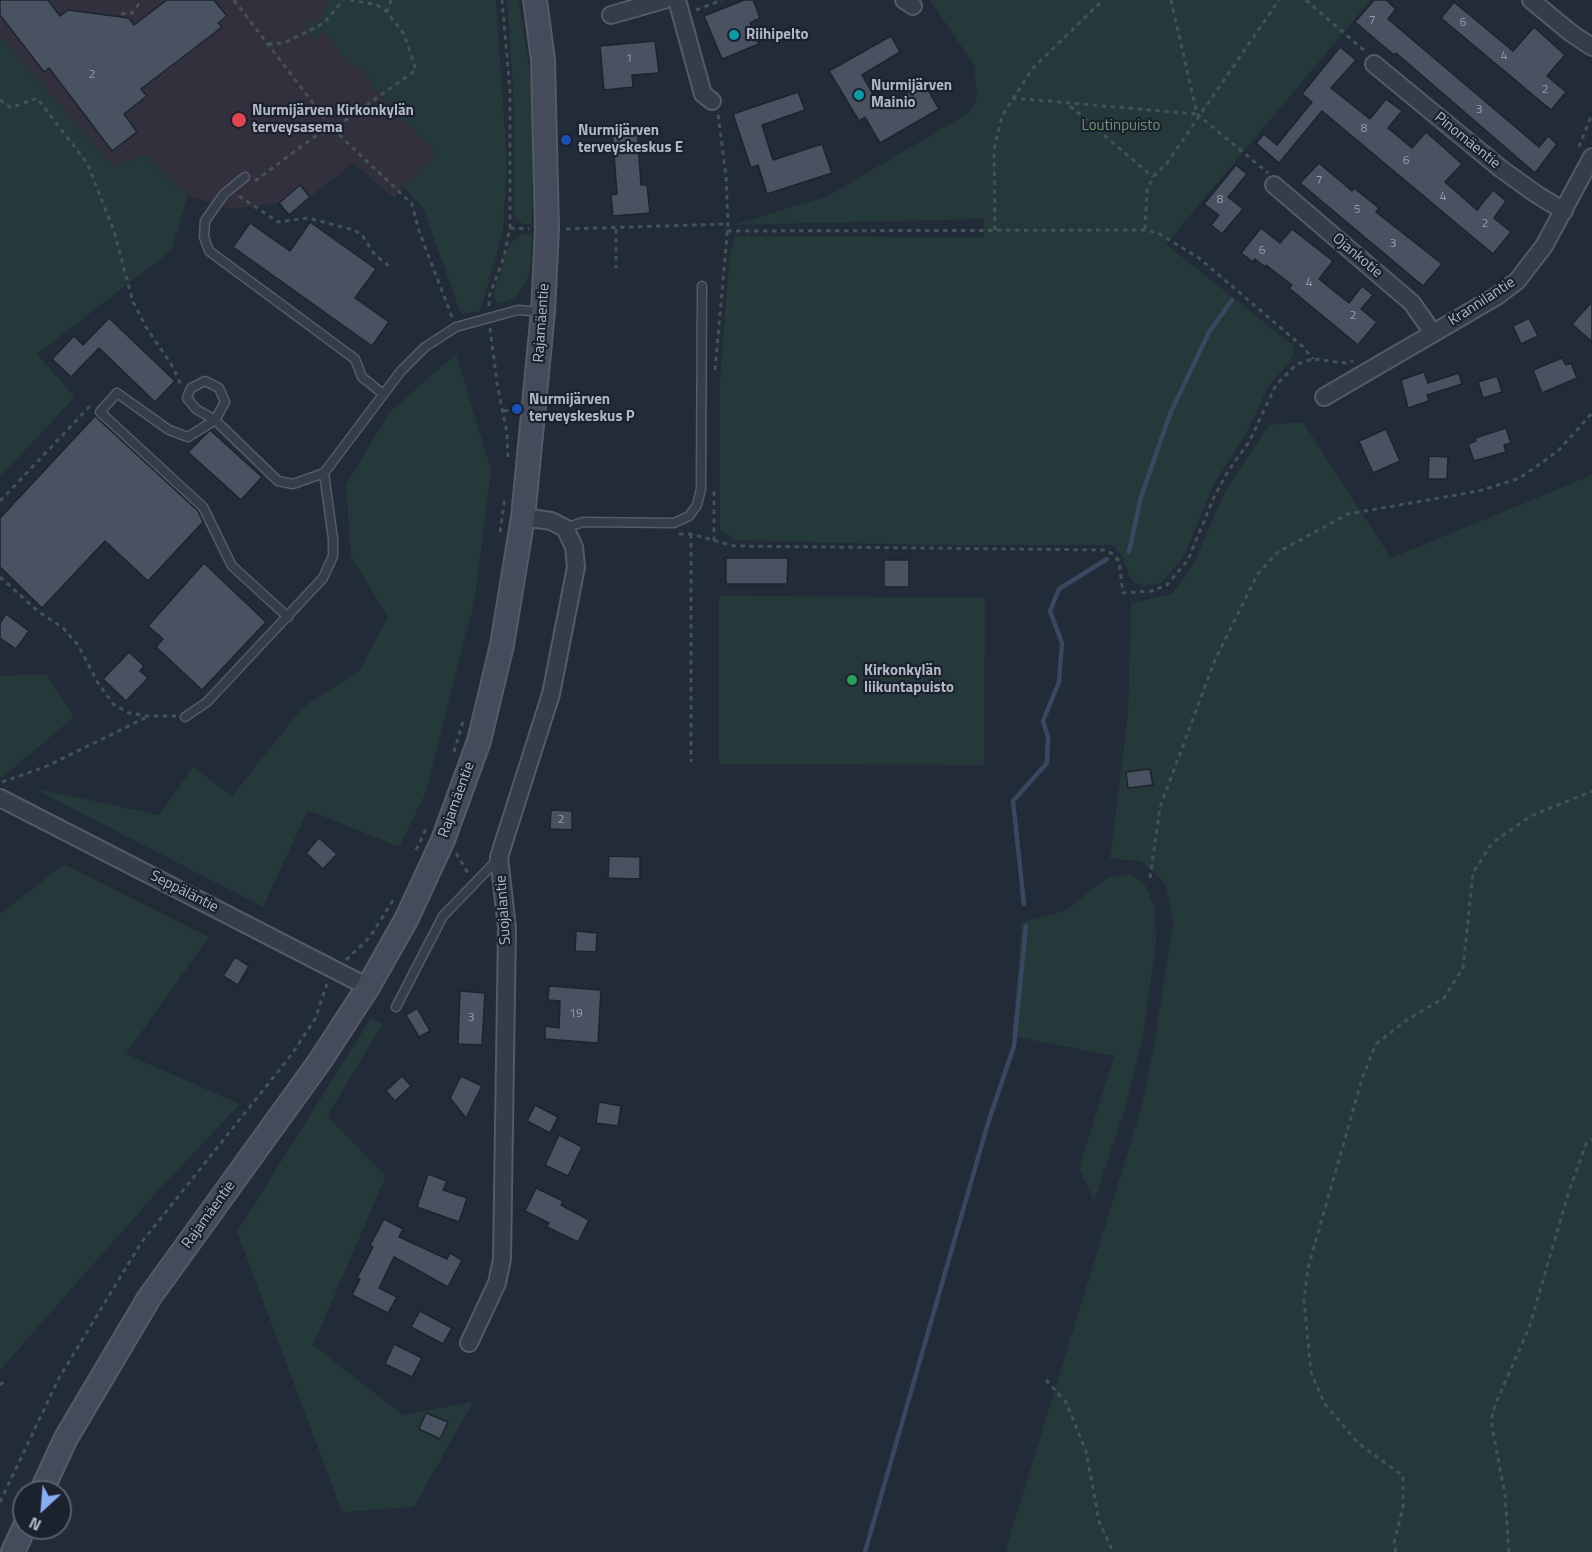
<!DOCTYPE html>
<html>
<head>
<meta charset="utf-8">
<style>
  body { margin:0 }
  #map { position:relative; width:1592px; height:1552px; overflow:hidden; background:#222b38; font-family:"Titillium Web",sans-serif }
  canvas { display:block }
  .north { position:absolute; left:12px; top:1480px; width:60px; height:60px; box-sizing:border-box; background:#1b222d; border:2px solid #575e69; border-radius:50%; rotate:206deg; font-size:16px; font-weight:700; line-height:24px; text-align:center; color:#b1b7c4 }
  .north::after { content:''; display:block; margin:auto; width:21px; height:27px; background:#89adf1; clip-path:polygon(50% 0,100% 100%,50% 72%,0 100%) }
</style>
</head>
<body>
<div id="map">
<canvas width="1592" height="1552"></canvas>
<div class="north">N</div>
</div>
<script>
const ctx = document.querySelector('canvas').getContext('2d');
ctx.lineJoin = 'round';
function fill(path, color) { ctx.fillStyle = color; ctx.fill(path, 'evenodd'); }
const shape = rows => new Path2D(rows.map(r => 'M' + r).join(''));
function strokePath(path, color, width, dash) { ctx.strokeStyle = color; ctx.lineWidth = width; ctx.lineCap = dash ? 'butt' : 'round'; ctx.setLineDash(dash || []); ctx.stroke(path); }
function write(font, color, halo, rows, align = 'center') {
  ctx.font = font + ' "Titillium Web",sans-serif'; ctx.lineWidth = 4.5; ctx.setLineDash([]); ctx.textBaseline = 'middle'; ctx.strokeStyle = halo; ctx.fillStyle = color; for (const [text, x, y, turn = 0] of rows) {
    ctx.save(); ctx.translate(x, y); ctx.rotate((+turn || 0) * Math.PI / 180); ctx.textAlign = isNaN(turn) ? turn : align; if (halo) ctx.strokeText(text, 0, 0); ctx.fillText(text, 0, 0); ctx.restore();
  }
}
const medical = shape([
  [0,0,336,0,360,67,373,87,436,154,394,198,353,163,310,197,300,186,279,203,231,209,188,196,145,155,113,167,0,36]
]);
const green = shape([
  [327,0,496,0,507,162,503,231,480,311,461,314,423,208,404,187,436,153,373,87,360,67,350,66,324,31,313,39,306,28,307,19,321,22],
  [507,0,519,0,533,96,532,224,523,224,514,216,514,109],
  [930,0,1371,0,1166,244,1295,347,1290,362,1269,385,1245,436,1214,484,1182,560,1161,583,1144,586,1135,583,1130,578,1122,555,1112,545,919,545,734,540,720,529,720,379,730,252,735,236,984,237,983,219,733,225,828,196,970,112,977,98,974,65],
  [0,36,113,167,145,155,188,196,171,251,37,354,75,397,0,477],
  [521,234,532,234,531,265,527,280,516,298,497,304,494,296,495,289,509,245],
  [456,354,491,470,475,599,426,792,399,847,308,810,263,907,33,788,159,815,193,767,232,796,303,707,359,671,388,617,351,557,346,485,389,413],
  [1303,422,1391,558,1592,475,1592,1552,1005,1552,1141,1109,1155,1040,1173,923,1166,885,1141,861,1110,859,1128,713,1131,603,1172,594,1193,565,1225,491,1269,425],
  [719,596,985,597,984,765,719,764],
  [46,674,74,717,2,778,0,776,0,676],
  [64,864,209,937,126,1054,240,1104,157,1192,0,1370,0,914],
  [1132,874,1145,885,1155,909,1156,945,1143,1035,1127,1102,1094,1201,1079,1168,1114,1056,1012,1036,1022,922,1065,911,1107,878],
  [371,1018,383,1024,327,1116,386,1176,313,1345,403,1415,473,1402,414,1507,342,1512,237,1232]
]);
const stream = shape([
  [1129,552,1141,497,1170,414,1209,332,1232,300],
  [1024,904,1013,801,1047,763,1048,737,1043,721,1059,682,1062,643,1050,611,1059,589,1107,559],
  [865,1552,988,1123,1014,1046,1026,926]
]);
const building = shape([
  [0,0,48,0,60,16,68,10,129,18,134,25,167,0,214,0,227,16,218,23,222,27,141,89,147,96,124,114,137,132,112,151,49,68,44,72,0,15,0,0],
  [744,0,753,0,760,18,750,23,759,44,722,59,704,16,744,0],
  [1374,0,1386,0,1396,9,1388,19,1539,147,1548,136,1557,144,1535,173,1396,53,1394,55,1355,22,1374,0],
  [1454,2,1513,51,1534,27,1565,55,1547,76,1566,92,1551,110,1441,18,1454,2],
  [891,36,900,52,862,75,881,108,924,83,939,109,880,143,865,117,859,121,829,71,891,36],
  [655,41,659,73,632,75,633,87,604,90,600,46,655,41],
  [1340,47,1356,60,1331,88,1370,119,1386,99,1402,111,1388,128,1412,148,1426,132,1442,146,1462,164,1445,182,1477,210,1493,190,1506,201,1494,218,1511,232,1493,254,1322,111,1279,163,1256,143,1264,134,1277,145,1312,102,1302,94,1340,47],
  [798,92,805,110,762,125,773,160,822,144,832,173,767,194,758,165,751,168,733,114,798,92],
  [637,127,641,185,647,185,650,213,613,216,611,195,617,194,612,129,637,127],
  [1319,163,1352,191,1354,188,1379,208,1376,212,1442,264,1423,286,1300,183,1319,163],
  [1236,165,1247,174,1228,197,1243,209,1222,234,1211,225,1219,215,1204,204,1236,165],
  [300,185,310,197,289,215,279,203,300,185],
  [310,222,376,269,355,298,389,322,372,346,233,247,250,223,290,251,310,222],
  [1261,228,1280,243,1292,229,1333,261,1319,279,1349,303,1362,286,1373,295,1361,309,1377,322,1358,345,1289,288,1292,285,1266,265,1265,267,1255,259,1253,262,1241,253,1261,228],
  [1592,302,1592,342,1572,324,1592,302],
  [109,318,175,381,155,402,99,348,71,377,52,359,74,336,83,345,109,318],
  [1529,318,1538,336,1521,344,1513,326,1529,318],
  [1562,358,1566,365,1571,363,1577,378,1542,393,1533,370,1562,358],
  [1424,372,1428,383,1459,373,1462,384,1427,395,1429,401,1408,408,1401,380,1424,372],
  [1497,376,1502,392,1483,398,1478,382,1497,376],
  [95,416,198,511,203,522,148,581,105,541,42,608,0,567,0,518,95,416],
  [1506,428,1511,443,1504,445,1506,452,1474,461,1468,444,1476,441,1475,438,1506,428],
  [1386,429,1400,461,1373,473,1359,441,1386,429],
  [210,430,262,477,241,500,188,452,210,430],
  [1429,456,1448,457,1447,479,1428,479,1429,456],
  [726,558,788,558,787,584,726,584,726,558],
  [884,560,909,560,909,587,884,587,884,560],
  [204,563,266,622,202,690,156,647,163,639,148,626,204,563],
  [6,614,29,631,16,649,0,638,0,623,6,614],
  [129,652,144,666,140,671,148,678,126,701,103,679,129,652],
  [1150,769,1153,785,1128,788,1126,772,1150,769],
  [551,810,572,811,572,830,550,829,551,810],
  [319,838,337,854,323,869,306,853,319,838],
  [609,856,640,857,640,879,608,878,609,856],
  [576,931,597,933,596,952,575,951,576,931],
  [235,957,249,966,238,985,223,976,235,957],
  [549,986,601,990,598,1043,545,1039,545,1026,559,1028,560,1001,548,1000,549,986],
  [460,991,485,993,482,1045,458,1044,460,991],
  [417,1008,430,1031,419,1037,406,1015,417,1008],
  [402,1076,411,1086,395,1101,386,1091,402,1076],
  [461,1076,482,1086,466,1118,450,1098,461,1076],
  [599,1102,621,1106,618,1126,596,1123,599,1102],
  [535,1105,558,1117,550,1133,527,1121,535,1105],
  [559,1135,582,1147,568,1176,545,1165,559,1135],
  [428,1174,447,1181,443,1190,467,1198,459,1222,417,1207,428,1174],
  [536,1188,563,1201,561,1205,589,1220,578,1242,547,1227,549,1223,525,1211,536,1188],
  [384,1219,403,1229,399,1237,447,1259,450,1253,462,1260,448,1287,394,1257,379,1288,397,1297,388,1313,352,1295,360,1279,357,1278,373,1247,370,1245,384,1219],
  [420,1311,452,1328,443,1344,411,1327,420,1311],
  [394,1344,422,1358,412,1377,385,1364,394,1344],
  [426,1413,448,1422,440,1439,419,1429,426,1413]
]);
const path = shape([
  [234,0,333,129,412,204,419,231,452,317],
  [350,0,377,5,387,12],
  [1171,0,1197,114,1268,173],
  [1306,0,1367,53],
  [696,10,722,0],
  [121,14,132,13,142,0],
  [268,44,284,43,324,23,343,0],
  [1012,98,1197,114],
  [0,100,11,108,37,98,87,163,114,231,133,302,146,327,173,367,181,385],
  [1070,106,1153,177],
  [1579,147,1592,114],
  [255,181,314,137,333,129,416,70,404,34,387,12,391,0],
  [239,196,278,222,308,218,354,230,362,235,375,255,389,266],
  [510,228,529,229],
  [566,229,727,224],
  [616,229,616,268],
  [1145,229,1147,190,1153,177,1167,163,1279,0],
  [995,230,994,150,1002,116,1032,69,1103,0],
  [727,231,1145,230,1158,233,1199,258,1302,346,1313,359],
  [489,306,489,297,504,257,510,228,510,91,502,0],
  [490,328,497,383,507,433,508,461],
  [715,370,728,224,726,176,718,114],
  [504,411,517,409],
  [0,501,90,406],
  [500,532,505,497],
  [679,534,691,534,734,546,1104,550,1113,554,1119,561,1123,593,1152,591,1167,585,1188,560,1214,497,1228,471,1249,442,1276,385,1297,364,1313,359,1346,363,1353,361],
  [691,534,691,762],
  [714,541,714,488],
  [0,577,39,612,63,628,78,645,98,683,113,704,129,713,149,716,176,716],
  [454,752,464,718],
  [2,782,45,767,149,716],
  [416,850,426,829],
  [456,853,468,873],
  [1150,878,1160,807,1215,660,1257,575,1278,552,1348,514,1479,491,1520,478,1558,451,1592,413],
  [346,960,370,937,395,897],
  [1046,1380,1066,1402,1086,1451,1099,1521,1113,1552],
  [0,1385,3,1382],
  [0,1502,59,1378,141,1243,292,1054,315,1019,327,984],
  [1396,1552,1394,1543,1403,1507,1403,1476,1358,1443,1324,1403,1311,1372,1304,1300,1308,1268,1362,1079,1376,1044,1408,1019,1444,998,1463,968,1473,873,1492,843,1531,816,1592,791],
  [1509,1552,1505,1495,1491,1421,1495,1405,1529,1328,1569,1191,1586,1144,1592,1139]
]);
const lane = shape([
  [245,177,224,194,205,221,204,237,209,251,355,359,362,377,383,394],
  [565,528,583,522,674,523,689,516,697,505,701,489,702,286],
  [288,617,232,566,203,507,100,412,117,393,169,430,188,437,215,420,196,409,187,398,191,388,205,381,219,388,225,402,215,420,278,481,293,484,324,473],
  [185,717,207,702,323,578,333,556,333,539,324,473,401,371,425,347,456,327,518,310,543,312],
  [396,1007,443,916,499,858]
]);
const street = shape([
  [677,0,703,94,712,101],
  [904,0,913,6],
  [1531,0,1571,33,1592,47],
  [611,15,664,0],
  [1374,64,1500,168,1536,194,1564,211],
  [1274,185,1412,303,1433,333],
  [1324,397,1497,296,1517,281,1544,246,1592,157],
  [0,798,368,987],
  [469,1343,497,1283,502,1259,507,928,499,857,551,694,576,567,574,547,565,528,551,521,523,517]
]);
const secondary = shape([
  [41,1492,66,1438,149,1298,320,1061,368,987,407,918,443,840,479,741,502,645,523,517,543,312,547,229,543,60,535,0],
  [13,1552,24,1528]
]);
const markers = [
  [734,35,6,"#0f9aa8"],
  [859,95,6,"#0f9aa8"],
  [239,120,8,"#e0444e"],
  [566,140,6,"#1a4fb4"],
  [517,409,6,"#1a4fb4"],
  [852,680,6,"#2e9e5b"]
];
const numberNames = [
  ["7",1372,21],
  ["6",1463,23],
  ["4",1504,56],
  ["1",629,59],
  ["2",92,75],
  ["2",1545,90],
  ["3",1479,110],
  ["8",1364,129],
  ["6",1406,161],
  ["7",1319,181],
  ["4",1443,197],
  ["8",1220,200],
  ["5",1357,210],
  ["2",1485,224],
  ["3",1393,244],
  ["6",1262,251],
  ["4",1309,283],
  ["2",1353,316],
  ["2",561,820],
  ["19",576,1014],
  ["3",471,1018]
];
const poiNames = [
  ["Riihipelto",746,35],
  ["Nurmijärven",871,86],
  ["Mainio",871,103],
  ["Nurmijärven Kirkonkylän",252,111],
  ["terveysasema",252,128],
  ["Nurmijärven",578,131],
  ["terveyskeskus E",578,148],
  ["Nurmijärven",529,400],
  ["terveyskeskus P",529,417],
  ["Kirkonkylän",864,671],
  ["liikuntapuisto",864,688]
];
const parkNames = [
  ["Loutinpuisto",1121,126]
];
const streetNames = [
  ["Pinomäentie",1467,141,39],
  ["Ojankotie",1357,256,40],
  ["Krannilantie",1482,302,-33],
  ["Rajamäentie",542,323,-86],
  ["Rajamäentie",457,800,-70],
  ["Seppäläntie",184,892,27],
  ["Suojalantie",504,910,-94],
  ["Rajamäentie",209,1215,-54]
];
fill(medical, '#32303d');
fill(green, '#25383a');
strokePath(stream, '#394860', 4.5);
fill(building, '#495261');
strokePath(building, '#1d242f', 1.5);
strokePath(lane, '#545a66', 11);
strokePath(street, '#545a66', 20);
strokePath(secondary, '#545a66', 26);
strokePath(path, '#425356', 3, [4.5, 4.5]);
strokePath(lane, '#363d48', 8);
strokePath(street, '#363d48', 16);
strokePath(secondary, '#444c5b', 22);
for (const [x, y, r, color] of markers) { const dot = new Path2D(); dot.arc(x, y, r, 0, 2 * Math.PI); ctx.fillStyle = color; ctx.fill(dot); strokePath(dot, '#1b222d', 2); }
write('12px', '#979eab', null, numberNames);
write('bold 15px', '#b1b7c4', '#1b222d', poiNames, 'left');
write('15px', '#699474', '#1b222d', parkNames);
write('15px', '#b1b7c4', '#1b222d', streetNames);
</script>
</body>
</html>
